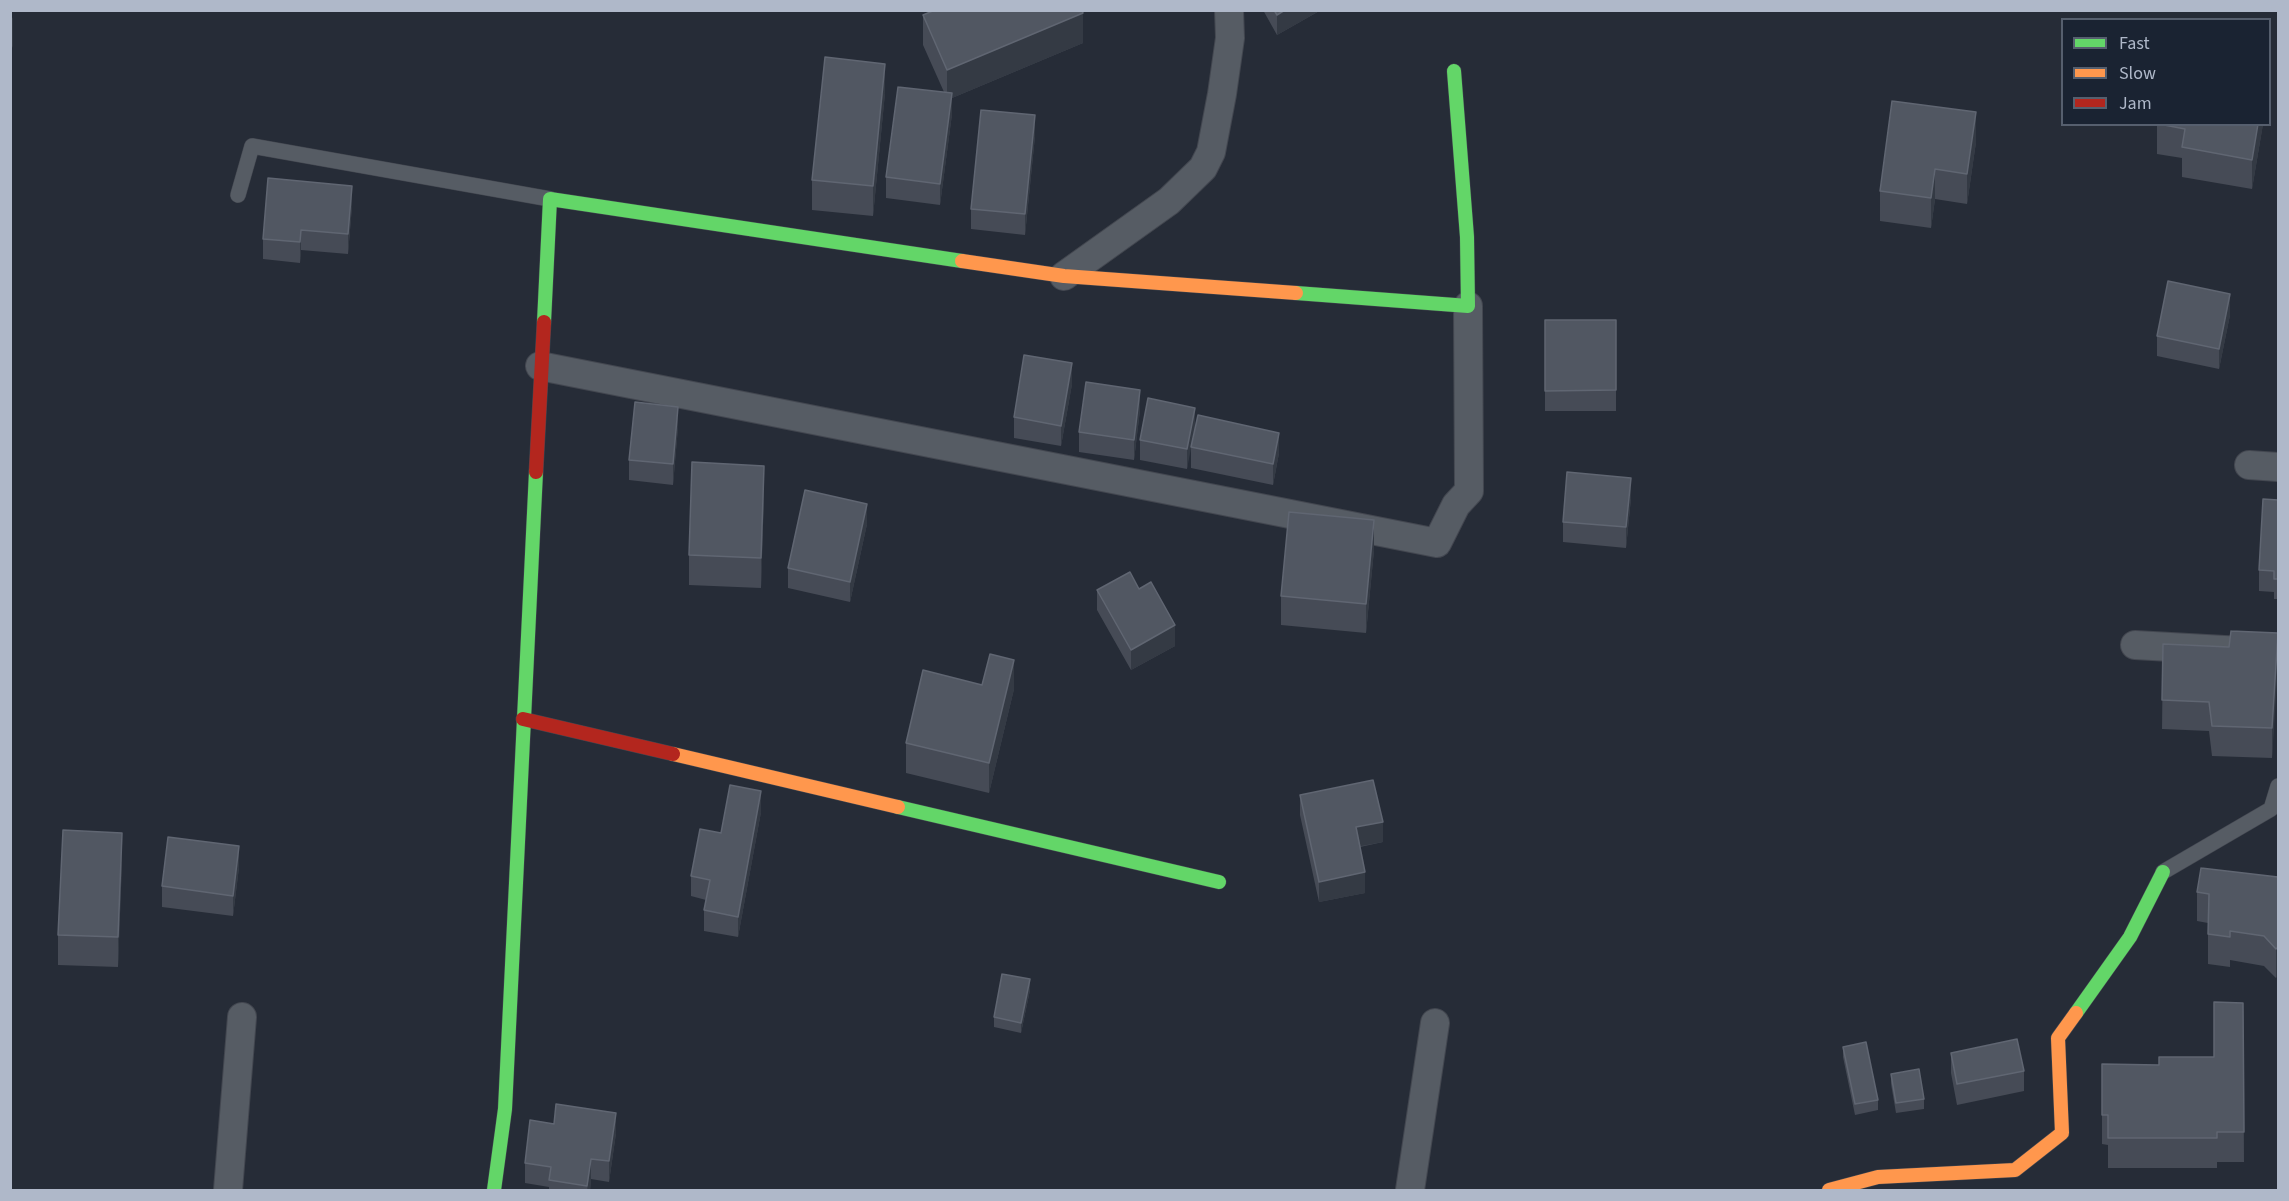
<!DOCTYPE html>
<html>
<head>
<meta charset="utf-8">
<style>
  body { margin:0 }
  #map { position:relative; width:2289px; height:1201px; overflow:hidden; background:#262c37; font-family:"Source Sans 3",sans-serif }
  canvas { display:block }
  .frame { position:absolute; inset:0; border:12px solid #afb8c9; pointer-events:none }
  .legend { position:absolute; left:2061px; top:18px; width:210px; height:108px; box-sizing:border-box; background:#1a2332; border:2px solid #565f6e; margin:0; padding:8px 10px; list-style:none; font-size:18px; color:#afb8c9 }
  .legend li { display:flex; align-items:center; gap:12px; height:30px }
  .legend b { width:30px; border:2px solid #565f6e }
</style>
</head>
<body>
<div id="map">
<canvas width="2289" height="1201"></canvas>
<div class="frame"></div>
<ul class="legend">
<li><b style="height:8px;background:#63d668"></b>Fast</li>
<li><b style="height:8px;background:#ff974d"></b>Slow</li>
<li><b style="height:8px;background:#b3261e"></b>Jam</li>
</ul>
</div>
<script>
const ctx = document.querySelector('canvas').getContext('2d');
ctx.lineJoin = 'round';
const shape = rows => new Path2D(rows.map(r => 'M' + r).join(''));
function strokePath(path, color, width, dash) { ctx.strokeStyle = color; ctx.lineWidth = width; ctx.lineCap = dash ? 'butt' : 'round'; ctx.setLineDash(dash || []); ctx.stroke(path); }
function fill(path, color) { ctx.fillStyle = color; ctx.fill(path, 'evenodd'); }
const lane = shape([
  [238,195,252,146,550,199],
  [2163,872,2271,809,2278,786]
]);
const street = shape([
  [1064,276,1169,201,1203,168,1211,152,1222,94,1230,38,1229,10],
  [540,366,1437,543,1456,505,1469,491,1468,306],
  [2249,465,2278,467],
  [2135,645,2278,653],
  [228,1190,242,1017],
  [1410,1190,1435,1023]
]);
const fast = shape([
  [1296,293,1468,306,1467,237,1454,71],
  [544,322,550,199,962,261],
  [898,807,1219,882],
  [2076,1013,2130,937,2163,872],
  [494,1190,505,1109,536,472]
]);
const slow = shape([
  [962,261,1064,276,1296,293],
  [673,754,898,807],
  [1829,1190,1878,1177,2015,1170,2062,1133,2058,1038,2076,1013]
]);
const jam = shape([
  [536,472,544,322],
  [523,719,673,754]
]);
const wall = shape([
  [1263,10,1321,10,1277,35],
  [923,15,1083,43,952,98,952,114,940,205,886,198,886,177,944,92,923,45],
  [885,93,873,216,812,210,812,180],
  [2157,124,2263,124,2252,189,2182,177,2182,158,2157,154],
  [1035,136,1025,235,971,229,971,209],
  [1976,142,1967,204,1935,199,1931,228,1880,221,1880,191],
  [352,206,348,254,301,250,300,263,263,259,263,239],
  [2230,315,2219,369,2157,356,2157,336],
  [1545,320,1616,320,1616,411,1545,411],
  [1072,384,1061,446,1014,438,1014,417],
  [1195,408,1187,469,1140,460,1140,440],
  [1140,410,1134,460,1079,452,1079,432],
  [678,427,673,485,629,480,629,460],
  [1191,447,1279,453,1273,485,1191,468],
  [764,495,761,588,689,585,689,555],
  [1631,498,1626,548,1563,542,1563,522],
  [2278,500,2278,599,2274,599,2274,592,2259,591,2259,570],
  [867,524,850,602,788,588,788,568],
  [1374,550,1366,633,1281,625,1281,596],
  [1139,589,1175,646,1131,670,1097,610,1097,590],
  [2278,633,2272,758,2212,756,2209,731,2162,729,2163,644,2229,647],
  [982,685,1014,689,989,793,906,773,906,743],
  [1300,795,1383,842,1360,847,1365,893,1319,902,1300,815],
  [761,812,738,937,704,931,704,910,706,900,691,896,691,876,721,833],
  [122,862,118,967,58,965,58,935],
  [239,867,233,916,162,907,162,886],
  [2278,877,2276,978,2264,966,2230,960,2230,967,2208,964,2208,923,2197,921,2197,892],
  [1030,990,1021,1033,994,1027,994,1017],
  [2243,1003,2244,1162,2217,1162,2217,1168,2108,1168,2108,1145,2102,1144,2102,1064,2159,1065,2214,1057],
  [1843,1047,1878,1100,1878,1110,1855,1115,1843,1057],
  [1951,1053,2024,1071,2024,1091,1957,1105,1951,1073],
  [1891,1074,1924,1099,1924,1109,1896,1113,1891,1084],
  [616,1133,609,1182,591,1179,590,1191,549,1191,549,1187,525,1183,525,1163]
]);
const shadedWall = shape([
  [1285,10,1321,10,1277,35,1277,15],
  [1083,13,1083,43,952,98,952,114,940,205,940,184,947,100,947,70],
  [13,17,13,46,10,52,10,22],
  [885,64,885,93,873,216,873,186],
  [1976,112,1976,142,1967,204,1967,174],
  [1035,115,1035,136,1025,235,1025,214],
  [2258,124,2263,124,2252,189,2252,160],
  [1935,169,1935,199,1931,228,1931,198],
  [352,186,352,206,348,254,348,234],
  [301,230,301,250,300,263,300,242],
  [2230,294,2230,315,2219,369,2219,349],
  [1072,363,1072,384,1061,446,1061,426],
  [1140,390,1140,410,1134,460,1134,440],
  [678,407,678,427,673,485,673,464],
  [1195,408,1195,428,1187,469,1187,449],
  [1279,433,1279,453,1273,485,1273,464],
  [764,466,764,495,761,588,761,558],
  [1631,478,1631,498,1626,548,1626,527],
  [867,504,867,524,850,602,850,582],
  [1374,520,1374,550,1366,633,1366,604],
  [1175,625,1175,646,1131,670,1131,650],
  [2278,637,2278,667,2272,758,2272,728],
  [1014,660,1014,689,989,793,989,763],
  [761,791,761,812,738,937,738,917],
  [1383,822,1383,842,1356,847,1356,827],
  [122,833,122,862,118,967,118,937],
  [239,846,239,867,233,916,233,896],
  [1365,872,1365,893,1319,902,1319,882],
  [2278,947,2278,976,2276,978,2276,949],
  [1030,979,1030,990,1021,1033,1021,1023],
  [616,1113,616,1133,609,1182,609,1161],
  [591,1159,591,1179,590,1191,587,1191]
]);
const building = shape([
  [935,10,1082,10,1083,13,947,70,923,15,935,10],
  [1274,10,1285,10,1277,15,1274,10],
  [825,57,885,64,873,186,812,180,825,57],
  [898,87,952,93,940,184,886,177,898,87],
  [1892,101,1976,112,1967,174,1935,169,1931,198,1880,191,1892,101],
  [981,110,1035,115,1025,214,971,209,981,110],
  [2159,124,2258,124,2252,160,2182,147,2185,129,2159,124],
  [268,178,352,186,348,234,301,230,300,242,263,239,268,178],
  [2168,281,2230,294,2219,349,2157,336,2168,281],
  [1545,320,1616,320,1616,390,1545,391,1545,320],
  [1024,355,1072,363,1061,426,1014,417,1024,355],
  [1086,382,1140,390,1134,440,1079,432,1086,382],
  [1148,398,1195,408,1187,449,1140,440,1148,398],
  [635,402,678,407,673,464,629,460,635,402],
  [1198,415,1279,433,1273,464,1191,447,1198,415],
  [692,462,764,466,761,558,689,555,692,462],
  [1567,472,1631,478,1626,527,1563,522,1567,472],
  [805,490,867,504,850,582,788,568,805,490],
  [2263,499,2278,500,2278,579,2274,579,2274,571,2259,570,2263,499],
  [1289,512,1374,520,1366,604,1281,596,1289,512],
  [1130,572,1139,589,1151,582,1175,625,1131,650,1097,590,1130,572],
  [2231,631,2278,633,2272,728,2212,726,2209,702,2162,700,2163,644,2229,647,2231,631],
  [990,654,1014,660,989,763,906,743,923,670,982,685,990,654],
  [1373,780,1383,822,1356,827,1365,872,1319,882,1300,795,1373,780],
  [730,785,761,791,738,917,704,910,710,880,691,876,700,829,721,833,730,785],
  [63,830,122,833,118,937,58,935,63,830],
  [168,837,239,846,233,896,162,886,168,837],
  [2201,868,2278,877,2278,947,2276,949,2264,936,2230,931,2230,937,2208,934,2209,894,2197,892,2201,868],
  [1002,974,1030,979,1021,1023,994,1017,1002,974],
  [2214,1002,2243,1003,2244,1132,2217,1132,2217,1138,2108,1138,2108,1115,2102,1115,2102,1064,2159,1065,2159,1057,2214,1057,2214,1002],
  [2017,1039,2024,1071,1957,1084,1951,1053,2017,1039],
  [1866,1042,1878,1100,1855,1104,1843,1047,1866,1042],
  [1919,1069,1924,1099,1896,1103,1891,1074,1919,1069],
  [556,1104,616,1113,609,1161,591,1159,587,1186,549,1180,551,1167,525,1163,530,1120,554,1124,556,1104]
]);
strokePath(lane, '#434750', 16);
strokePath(street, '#434750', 30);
strokePath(fast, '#434750', 15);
strokePath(slow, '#434750', 15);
strokePath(jam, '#434750', 15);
strokePath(lane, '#565c64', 15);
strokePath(street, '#565c64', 28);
strokePath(fast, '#63d668', 14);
strokePath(slow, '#ff974d', 14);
strokePath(jam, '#b3261e', 14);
fill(wall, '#464b56');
fill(shadedWall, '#343a44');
fill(building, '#515762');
strokePath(building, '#606672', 1.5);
</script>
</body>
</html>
